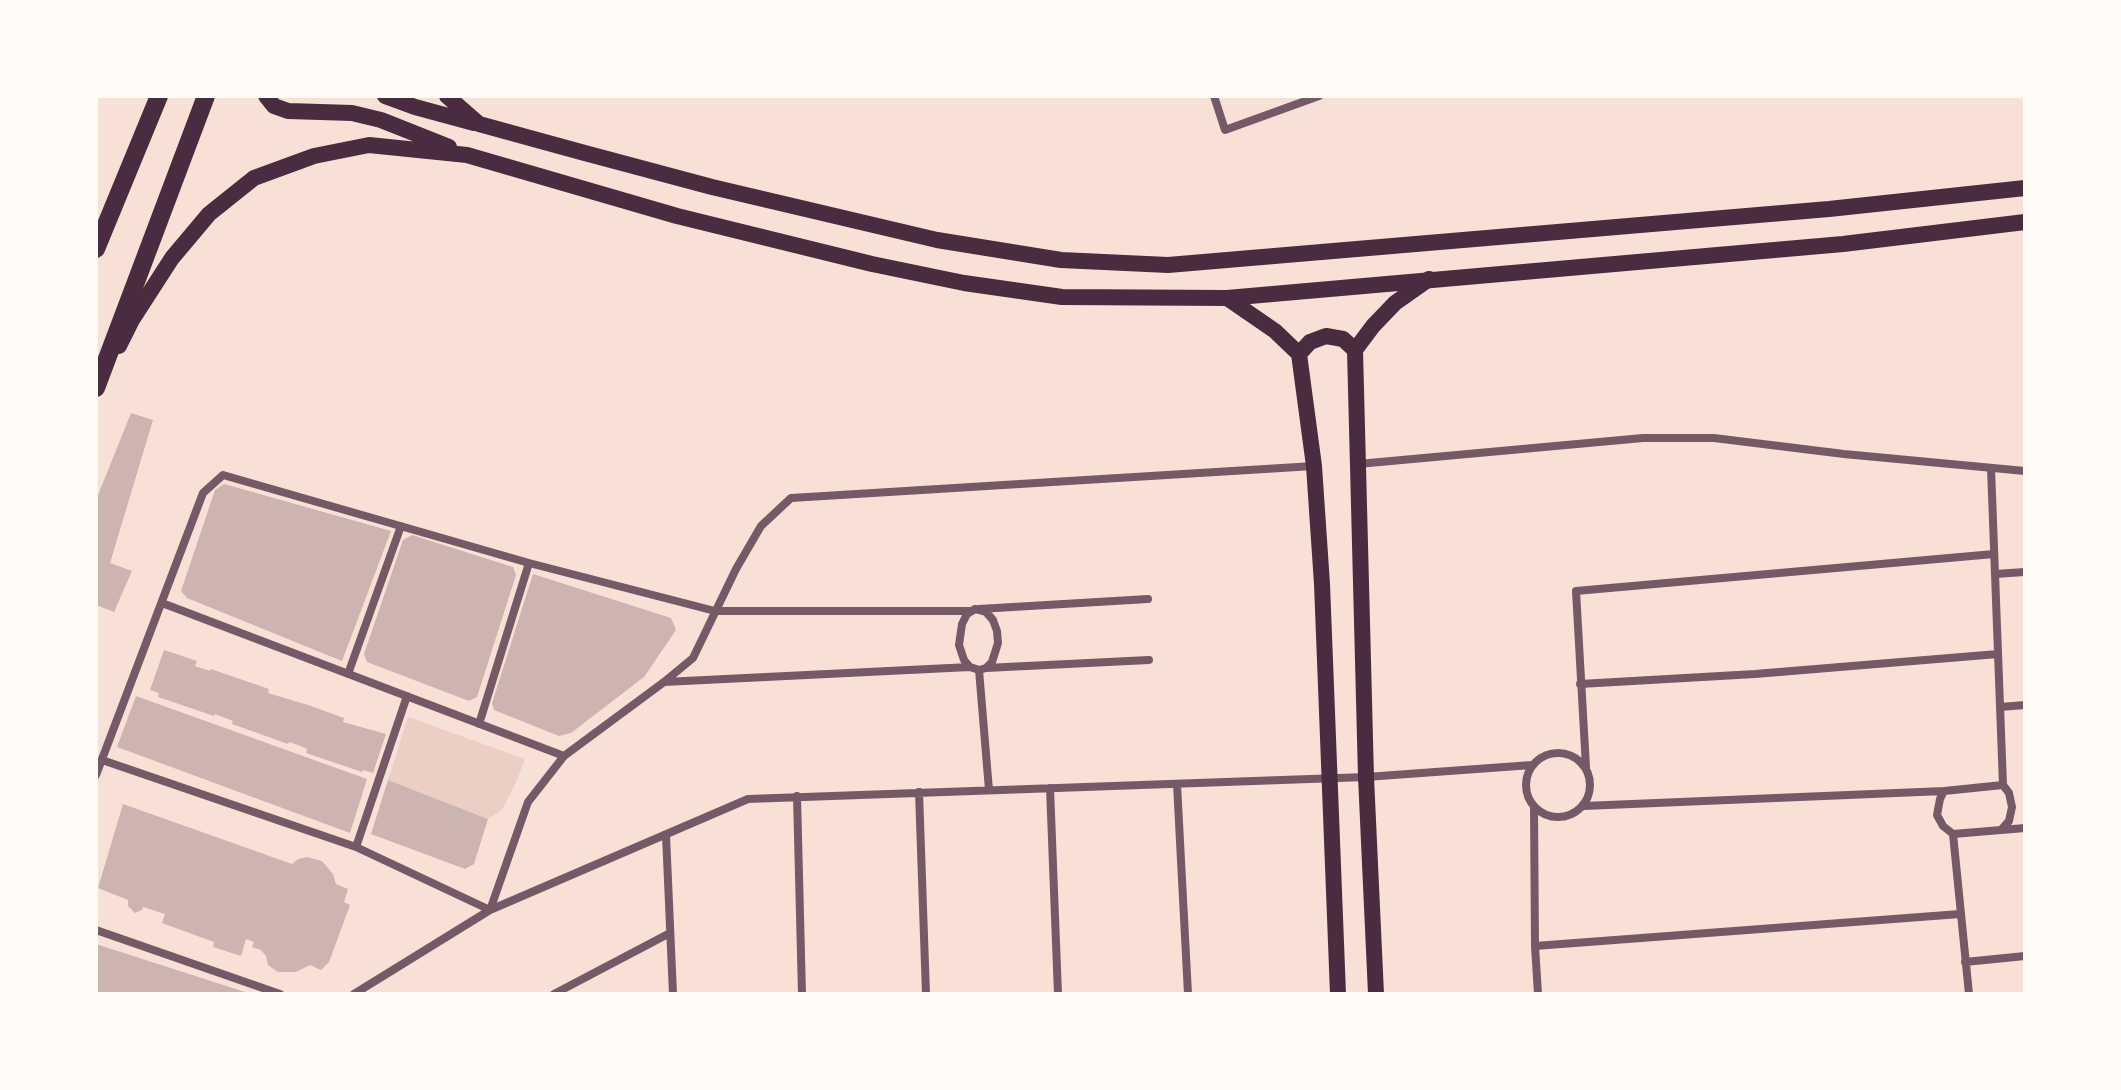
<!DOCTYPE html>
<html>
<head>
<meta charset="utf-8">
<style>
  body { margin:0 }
  #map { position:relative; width:2121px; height:1090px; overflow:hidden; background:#f7e1d7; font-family:"Sofia Sans Condensed",sans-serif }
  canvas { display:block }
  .frame { position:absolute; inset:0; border:98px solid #fffaf5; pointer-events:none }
</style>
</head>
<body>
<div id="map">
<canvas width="2121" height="1090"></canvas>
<div class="frame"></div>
</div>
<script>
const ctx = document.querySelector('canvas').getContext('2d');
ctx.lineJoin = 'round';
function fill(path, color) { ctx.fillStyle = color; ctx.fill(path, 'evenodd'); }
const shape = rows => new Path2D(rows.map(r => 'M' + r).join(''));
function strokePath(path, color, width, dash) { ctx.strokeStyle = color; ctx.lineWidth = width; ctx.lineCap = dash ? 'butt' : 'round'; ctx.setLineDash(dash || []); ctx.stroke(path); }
const green = shape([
  [408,717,525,759,517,780,502,810,488,819,388,780]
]);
const building = shape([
  [131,413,153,420,110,563,132,571,114,612,96,605,96,500],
  [224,484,391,531,342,661,187,598,181,591,215,490],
  [412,535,513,567,516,575,477,697,469,701,367,662,364,654,403,540],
  [533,574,671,618,676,630,644,677,571,733,559,736,494,710,492,703],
  [164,650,197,661,195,666,210,671,211,669,269,689,268,693,311,706,344,718,343,722,386,734,373,773,363,770,362,772,306,753,307,749,298,745,289,742,288,744,232,724,233,721,215,714,214,716,158,697,159,693,150,690],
  [136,696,367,779,350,833,117,747],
  [388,780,488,819,474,864,465,869,371,834],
  [123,804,292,864,298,859,307,857,322,861,333,874,336,884,348,889,344,902,350,905,329,962,321,970,310,965,296,972,278,972,268,965,266,956,261,950,252,947,254,942,246,939,241,956,213,947,214,942,162,923,165,914,143,907,142,910,135,913,128,906,128,900,98,888],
  [96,944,248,993,248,994,96,994]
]);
const minor = shape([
  [1214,96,1225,130,1319,96],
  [1358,464,1643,438,1714,438,1844,454,2025,471],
  [1991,468,2003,785],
  [1995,574,2025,572],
  [162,603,564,756],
  [975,609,986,612,993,620,997,631,998,643,992,662,986,668,979,670,970,667,964,660,959,645,962,624,967,614,975,609],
  [979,609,1148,599],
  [986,668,1149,660],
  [979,670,989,790],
  [348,674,401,526],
  [664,682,970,667],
  [1580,684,1755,674,1998,654],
  [2000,707,2025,705],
  [479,724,529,563],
  '1526 785a32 32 0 1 1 64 0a32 32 0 1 1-64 0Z',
  [102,760,356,847,490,910],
  [1586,767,1576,591,1994,554],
  [96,775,203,493,223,475,529,563,715,611,970,611],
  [1177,784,1188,994],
  [1050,788,1058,994],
  [919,792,926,994],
  [797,796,802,994],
  [1584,806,1944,791],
  [1534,807,1535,946,1538,994],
  [2002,829,2009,821,2012,807,2009,793,2003,785,1944,791,1940,799,1937,815,1943,826,1953,834,2025,828],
  [1953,834,1969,994],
  [666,835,673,994],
  [356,847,407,696],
  [490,910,528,802,564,756,664,682,693,658,736,569,761,526,791,498,1314,466],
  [96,930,280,994],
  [1535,946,1960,914],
  [1965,962,2025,956],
  [354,994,490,910,748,799,1366,777,1532,765],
  [554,994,670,933]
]);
const secondary = shape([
  [1227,298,1275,331,1299,354,1314,466,1322,584,1338,994],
  [1299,354,1310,342,1326,336,1343,339,1355,350],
  [1376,994,1366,777,1355,350,1373,326,1395,303,1429,279]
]);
const primary = shape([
  [266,96,274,106,288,111,352,113,381,120,449,147],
  [385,96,415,107,474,123],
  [447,96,479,124,581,152,712,187,937,240,1061,260,1168,265,1829,209,2025,188],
  [119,346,132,320,172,258,209,214,254,178,314,156,369,145,467,155,677,216,872,264,964,283,1062,297,1227,298,1843,244,2025,222]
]);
const trunk = shape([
  [96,249,159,96],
  [96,388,206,96]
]);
fill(green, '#ebcfc5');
fill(building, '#ccb4b1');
strokePath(minor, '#755966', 8);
strokePath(secondary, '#4a2c40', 16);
strokePath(primary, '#4a2c40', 16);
strokePath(trunk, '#4a2c40', 18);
</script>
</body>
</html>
